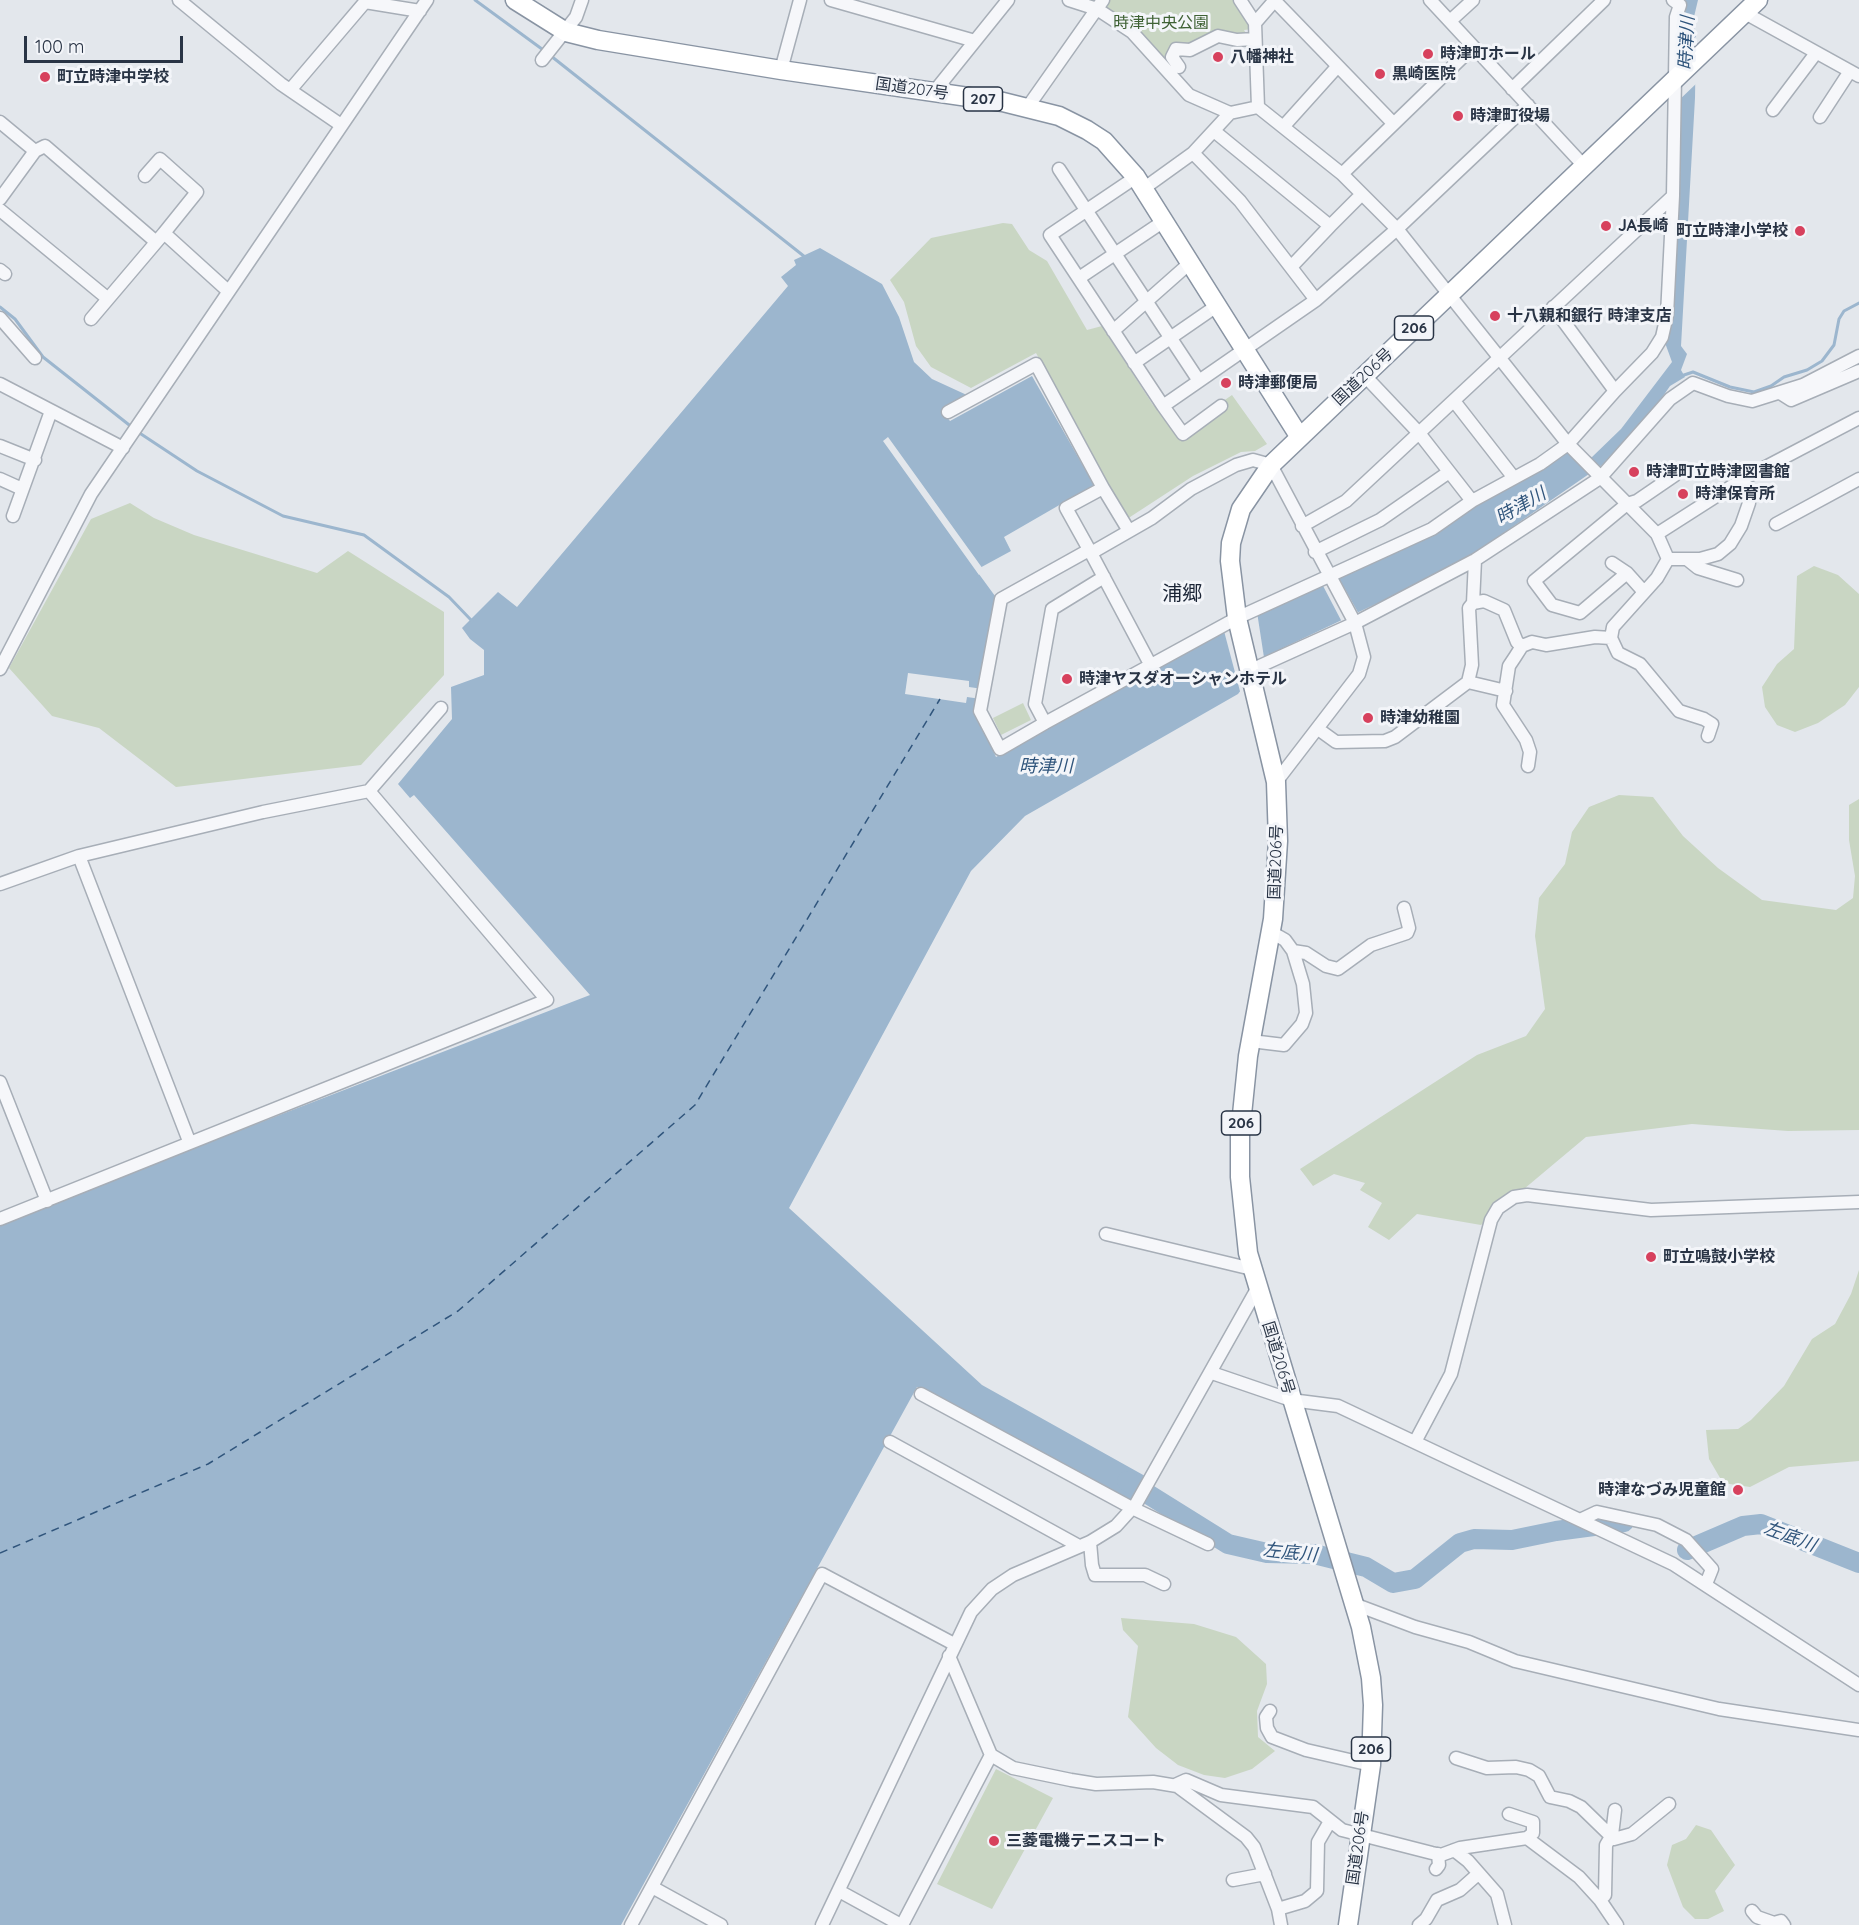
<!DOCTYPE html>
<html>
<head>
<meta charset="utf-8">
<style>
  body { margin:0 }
  #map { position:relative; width:1859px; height:1925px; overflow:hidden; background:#e3e7ec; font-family:Quicksand,sans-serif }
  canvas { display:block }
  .scale { position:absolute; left:24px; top:36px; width:159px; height:27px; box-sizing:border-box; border:3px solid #293445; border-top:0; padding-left:8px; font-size:18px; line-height:21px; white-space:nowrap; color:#293445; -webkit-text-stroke:4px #f3f5f9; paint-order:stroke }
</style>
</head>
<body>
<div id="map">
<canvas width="1859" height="1925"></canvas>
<div class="scale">100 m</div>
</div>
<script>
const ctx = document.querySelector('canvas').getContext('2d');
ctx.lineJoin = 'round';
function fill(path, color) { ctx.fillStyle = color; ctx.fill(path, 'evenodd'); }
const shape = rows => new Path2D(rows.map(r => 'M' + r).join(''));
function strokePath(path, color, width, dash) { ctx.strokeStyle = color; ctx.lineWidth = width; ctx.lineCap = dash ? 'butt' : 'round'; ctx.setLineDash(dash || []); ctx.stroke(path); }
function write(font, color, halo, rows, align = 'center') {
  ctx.font = font + ' Quicksand,"Noto Sans JP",sans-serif'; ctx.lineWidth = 6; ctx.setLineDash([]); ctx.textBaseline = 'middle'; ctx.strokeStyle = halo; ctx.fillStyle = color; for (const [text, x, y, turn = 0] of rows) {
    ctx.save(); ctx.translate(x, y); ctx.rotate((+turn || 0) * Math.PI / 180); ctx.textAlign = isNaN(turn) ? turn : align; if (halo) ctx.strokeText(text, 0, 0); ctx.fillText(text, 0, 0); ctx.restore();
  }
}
const green = shape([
  [1109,0,1235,0,1253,29,1244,30,1247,35,1192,46,1173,43,1169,54,1162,58,1135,28,1106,7],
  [1003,223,1012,224,1029,250,1047,261,1087,330,1102,326,1153,405,1161,408,1177,433,1232,395,1267,444,1255,451,1241,452,1193,476,1127,519,1036,353,971,388,931,367,916,346,904,302,890,280,931,238],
  [130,503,154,518,194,535,317,573,348,551,444,612,444,675,361,765,176,787,99,728,52,716,9,668,91,519],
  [1814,566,1838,575,1859,594,1859,687,1845,705,1818,723,1795,732,1777,725,1765,707,1762,687,1777,664,1794,649,1797,576],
  [1023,703,1031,720,1001,735,993,718],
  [1619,795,1653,797,1683,836,1718,868,1762,900,1836,910,1853,898,1855,876,1849,840,1849,805,1859,799,1859,1130,1788,1131,1692,1124,1586,1137,1481,1225,1417,1214,1389,1240,1368,1227,1382,1203,1360,1190,1365,1183,1334,1174,1313,1186,1300,1169,1477,1055,1526,1036,1545,1009,1535,936,1539,898,1565,864,1572,832,1589,807],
  [1859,1270,1859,1461,1789,1467,1750,1487,1723,1483,1709,1459,1706,1430,1738,1429,1751,1420,1784,1386,1812,1339,1835,1324,1851,1294],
  [1121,1618,1194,1624,1236,1637,1266,1664,1267,1684,1257,1711,1258,1737,1275,1751,1252,1769,1225,1778,1204,1775,1178,1765,1156,1748,1128,1717,1138,1646,1123,1630],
  [996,1769,1053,1798,992,1909,937,1884],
  [1696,1825,1711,1830,1735,1865,1715,1891,1724,1911,1708,1919,1695,1919,1683,1907,1667,1865,1672,1845,1686,1839]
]);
const water = shape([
  [1686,0,1698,0,1693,21,1696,35,1695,98,1681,346,1687,354,1681,370,1685,377,1670,386,1657,405,1602,465,1456,566,1268,655,1238,694,1025,816,971,871,789,1208,982,1385,1145,1476,1129,1503,917,1387,621,1925,0,1925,0,1223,590,995,414,795,410,798,398,784,452,719,451,687,484,675,484,650,470,639,462,628,498,592,517,607,788,286,781,277,796,265,794,260,820,248,882,284,899,317,914,362,932,379,969,396,942,411,950,421,1032,376,1094,485,1004,537,1011,551,976,570,995,596,976,712,996,757,1259,612,1477,503,1564,452,1592,457,1621,429,1672,362,1664,340,1680,17]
]);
const pier = shape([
  [1698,35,1698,82,1676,103,1677,54],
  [888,437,983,569,979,575,883,441],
  [1336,573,1360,616,1343,624,1321,582],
  [1257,612,1265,664,1241,695,1224,631],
  [908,673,969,681,969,687,983,689,981,699,967,697,966,703,905,694]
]);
const stream = shape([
  [475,0,546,52],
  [551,56,805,257],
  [0,307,15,319,43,357,133,428],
  [1681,376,1693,372,1730,387,1754,392,1771,386,1784,377,1807,370,1822,361,1834,345,1839,319,1844,311,1859,303],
  [138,432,197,471,283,516,364,535,449,597,472,621]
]);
const river = shape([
  [1127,1481,1228,1544,1267,1553,1314,1554,1366,1567,1393,1583,1415,1579,1460,1543,1474,1539,1512,1540,1556,1531,1624,1522],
  [1687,1550,1743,1526,1761,1524,1859,1563]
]);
const ferry = shape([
  [0,1553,208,1464,458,1311,695,1105,940,699]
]);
const minor = shape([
  [179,0,281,84,341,125],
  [831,0,975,41],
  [1069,0,1097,9,1132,32,1189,95,1230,113,1258,107],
  [1240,0,1255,23,1258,107,1342,174,1397,229,1568,444,1657,534,1668,559,1657,578,1613,627,1611,638,1618,653,1640,664,1679,711,1704,719,1712,724,1708,736],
  [1274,0,1393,123],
  [1430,0,1585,167],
  [1745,13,1859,76],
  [1450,21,1473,0],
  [1255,23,1275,0],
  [542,60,576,17,582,0],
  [1179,67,1172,57,1176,49,1190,50,1218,36,1237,40,1255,39],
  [781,70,800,0],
  [291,89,365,2,420,11],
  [1512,89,1604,0],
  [934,92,1008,0],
  [1027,108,1103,0],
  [1773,110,1816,53],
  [1230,113,1193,153,1240,201,1316,300],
  [1820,117,1850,71],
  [0,122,35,151],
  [1283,127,1337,67],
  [1214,131,1330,226,1291,267],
  [1059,169,1199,381],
  [1342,174,1473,47],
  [145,176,160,159,197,192,164,233],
  [1136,177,1050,235,1163,406,1316,300,1397,229,1528,105],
  [1143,189,1193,153],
  [0,199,35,151,45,146,155,241],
  [0,210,107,298],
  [1330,226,1362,194],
  [0,270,5,274],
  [1079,278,1164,221],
  [1553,307,1615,391],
  [0,318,35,358],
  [91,319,164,233,228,291],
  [1113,331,1191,262],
  [1134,363,1218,305],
  [1365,376,1419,433,1472,501],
  [0,384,123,448],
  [1780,393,1791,400,1859,371],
  [1454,401,1514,478],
  [1163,406,1183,434,1221,406],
  [948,412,1036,364,1103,488,1066,508,1091,553],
  [0,446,35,460],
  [0,479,20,488],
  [1743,479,1859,418],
  [1103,488,1129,531],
  [13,516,51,411],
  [1776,524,1859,479],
  [1302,526,1346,501,1673,196],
  [1657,534,1743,479,1749,503,1741,526,1730,544,1718,554,1700,559,1668,559],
  [1315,552,1380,520,1449,472],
  [1688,560,1698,568,1737,580],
  [1612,563,1627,573,1644,592],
  [1627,573,1580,613,1552,605,1534,581,1627,504,1637,501,1675,475],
  [1104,577,1052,609,1035,704,1045,723,1237,618,1432,529,1472,501,1540,464,1568,444,1615,391,1652,353,1662,337,1667,315,1673,196,1676,17,1680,5,1673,0],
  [1473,603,1484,601,1504,610,1517,642,1522,646],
  [1150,664,1091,553,1152,518,1191,489,1236,465,1253,460,1271,465,1355,623,1364,657,1359,674,1276,782],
  [0,669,91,494,427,0],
  [1251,670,1355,623,1475,560,1600,478,1670,399,1693,383,1728,396,1752,401,1803,385,1859,356],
  [1468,682,1506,691],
  [1045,723,1000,749,980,711,1001,599,1089,550],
  [1318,729,1336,742,1385,741,1395,737,1468,682,1472,665,1469,608,1473,603,1475,560],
  [1528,766,1530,752,1526,740,1503,705,1509,666,1515,657,1522,646,1532,642,1546,645,1595,637,1611,638],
  [79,856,189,1141],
  [0,884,79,856,263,812,369,791,441,708],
  [1293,951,1306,953,1326,966,1338,969,1371,945,1407,933,1409,928,1404,908],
  [1251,1041,1284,1045,1302,1024,1306,1013,1303,984,1293,951,1285,940,1271,932],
  [0,1082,47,1201],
  [0,1219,547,1000,369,791],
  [1106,1234,1252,1269],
  [1212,1373,1291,1400,1338,1406,1673,1564,1859,1685],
  [921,1394,1132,1508,1208,1544],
  [890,1442,1079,1546],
  [1415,1442,1451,1374,1491,1220,1498,1208,1514,1197,1527,1195,1651,1210,1859,1202],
  [1580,1520,1597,1512,1657,1525,1686,1540,1712,1569,1706,1584],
  [1090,1542,1092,1565,1095,1575,1145,1575,1164,1584],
  [1354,1604,1415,1627,1469,1642,1515,1661,1719,1709,1859,1730],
  [949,1656,991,1755,1013,1768,1071,1780,1096,1784,1153,1782,1177,1786,1246,1837,1254,1847,1278,1909,1281,1925],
  [1270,1711,1266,1717,1267,1728,1272,1737,1306,1750,1371,1765],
  [1456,1758,1487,1768,1516,1767,1529,1770,1539,1776,1550,1797,1569,1801,1581,1807,1614,1839,1632,1834,1669,1804],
  [1175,1785,1186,1780,1221,1795,1313,1807,1342,1830,1432,1853,1441,1855,1460,1848,1527,1838,1579,1877,1600,1900,1617,1925],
  [1509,1814,1533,1822,1533,1833,1527,1838],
  [1454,1850,1468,1861,1497,1894,1505,1925],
  [1436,1869,1439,1865,1438,1854],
  [1233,1880,1265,1874],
  [652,1887,721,1925],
  [839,1891,901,1925],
  [1600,1900,1605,1895,1606,1845,1612,1835,1615,1810],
  [1278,1909,1305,1901,1317,1891,1318,1842,1329,1823],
  [1752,1911,1757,1917,1774,1923,1781,1921,1784,1925],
  [631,1925,822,1574,954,1644],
  [822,1925,971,1612,992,1589,1013,1575,1090,1542,1116,1526,1136,1504,1257,1289],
  [902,1925,991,1755],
  [1419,1925,1426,1919,1437,1900,1460,1890,1478,1874]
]);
const highway = shape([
  [515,0,566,32,598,40,781,70,1003,102,1059,116,1087,130,1104,141,1136,177,1299,436],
  [1348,1925,1371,1765,1373,1705,1371,1678,1361,1627,1248,1253,1240,1177,1240,1134,1248,1056,1273,919,1278,841,1276,782,1237,618,1230,561,1231,543,1241,509,1271,465,1758,0]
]);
const markers = [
  [1428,54,6,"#d7415d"],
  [1218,57,6,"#d7415d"],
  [1380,74,6,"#d7415d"],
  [45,77,6,"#d7415d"],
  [1458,116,6,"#d7415d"],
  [1606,226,6,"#d7415d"],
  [1800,231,6,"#d7415d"],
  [1495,316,6,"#d7415d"],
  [1226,383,6,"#d7415d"],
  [1634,472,6,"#d7415d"],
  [1683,494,6,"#d7415d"],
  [1067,679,6,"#d7415d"],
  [1368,718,6,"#d7415d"],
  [1651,1257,6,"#d7415d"],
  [1738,1490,6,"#d7415d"],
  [994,1841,6,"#d7415d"]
];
const shields = [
  [983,99,39],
  [1414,328,39],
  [1241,1123,39],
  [1371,1749,39]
];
const shieldNames = [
  ["207",983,99],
  ["206",1414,328],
  ["206",1241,1123],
  ["206",1371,1749]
];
const parkNames = [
  ["時津中央公園",1161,23]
];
const poiNames = [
  ["時津町ホール",1440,54],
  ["八幡神社",1230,57],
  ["黒崎医院",1392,74],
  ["町立時津中学校",57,77],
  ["時津町役場",1470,116],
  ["JA長崎",1618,226],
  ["町立時津小学校",1788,231,"right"],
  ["十八親和銀行 時津支店",1507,316],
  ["時津郵便局",1238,383],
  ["時津町立時津図書館",1646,472],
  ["時津保育所",1695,494],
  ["時津ヤスダオーシャンホテル",1079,679],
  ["時津幼稚園",1380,718],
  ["町立鳴鼓小学校",1663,1257],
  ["時津なづみ児童館",1726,1490,"right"],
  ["三菱電機テニスコート",1006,1841]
];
const streetNames = [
  ["国道207号",912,89,8],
  ["国道206号",1363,377,-43],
  ["国道206号",1276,862,-88],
  ["国道206号",1278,1358,73],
  ["国道206号",1358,1848,-82]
];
const waterNames = [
  ["時津川",1687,43,-87],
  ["時津川",1521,506,-30],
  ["時津川",1046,767],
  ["左底川",1790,1537,20],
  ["左底川",1290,1553,6]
];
const quarterNames = [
  ["浦郷",1182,594]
];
fill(green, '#c9d6c3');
fill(water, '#9cb6ce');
fill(pier, '#e3e7ec');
strokePath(stream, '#9cb6ce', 3);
strokePath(river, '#9cb6ce', 20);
strokePath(ferry, '#30557c', 1.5, [8, 6]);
strokePath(minor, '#a7aeb7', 15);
strokePath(highway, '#8994a3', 21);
strokePath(minor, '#f6f7fa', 12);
strokePath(highway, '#fff', 18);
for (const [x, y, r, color] of markers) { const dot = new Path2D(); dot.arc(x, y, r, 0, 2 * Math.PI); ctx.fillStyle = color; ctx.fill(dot); strokePath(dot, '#f3f5f9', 2); }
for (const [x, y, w] of shields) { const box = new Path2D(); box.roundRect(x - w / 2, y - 12, w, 24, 4.5); ctx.fillStyle = '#f3f5f9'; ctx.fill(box); strokePath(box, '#293445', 1.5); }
write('bold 15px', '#293445', null, shieldNames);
write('16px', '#3f6235', '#f3f5f9', parkNames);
write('bold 16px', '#293445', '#f3f5f9', poiNames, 'left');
write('16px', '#293445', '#f3f5f9', streetNames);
write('italic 18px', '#30557c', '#f3f5f9', waterNames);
write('20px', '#1b2536', '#f3f5f9', quarterNames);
</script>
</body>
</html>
